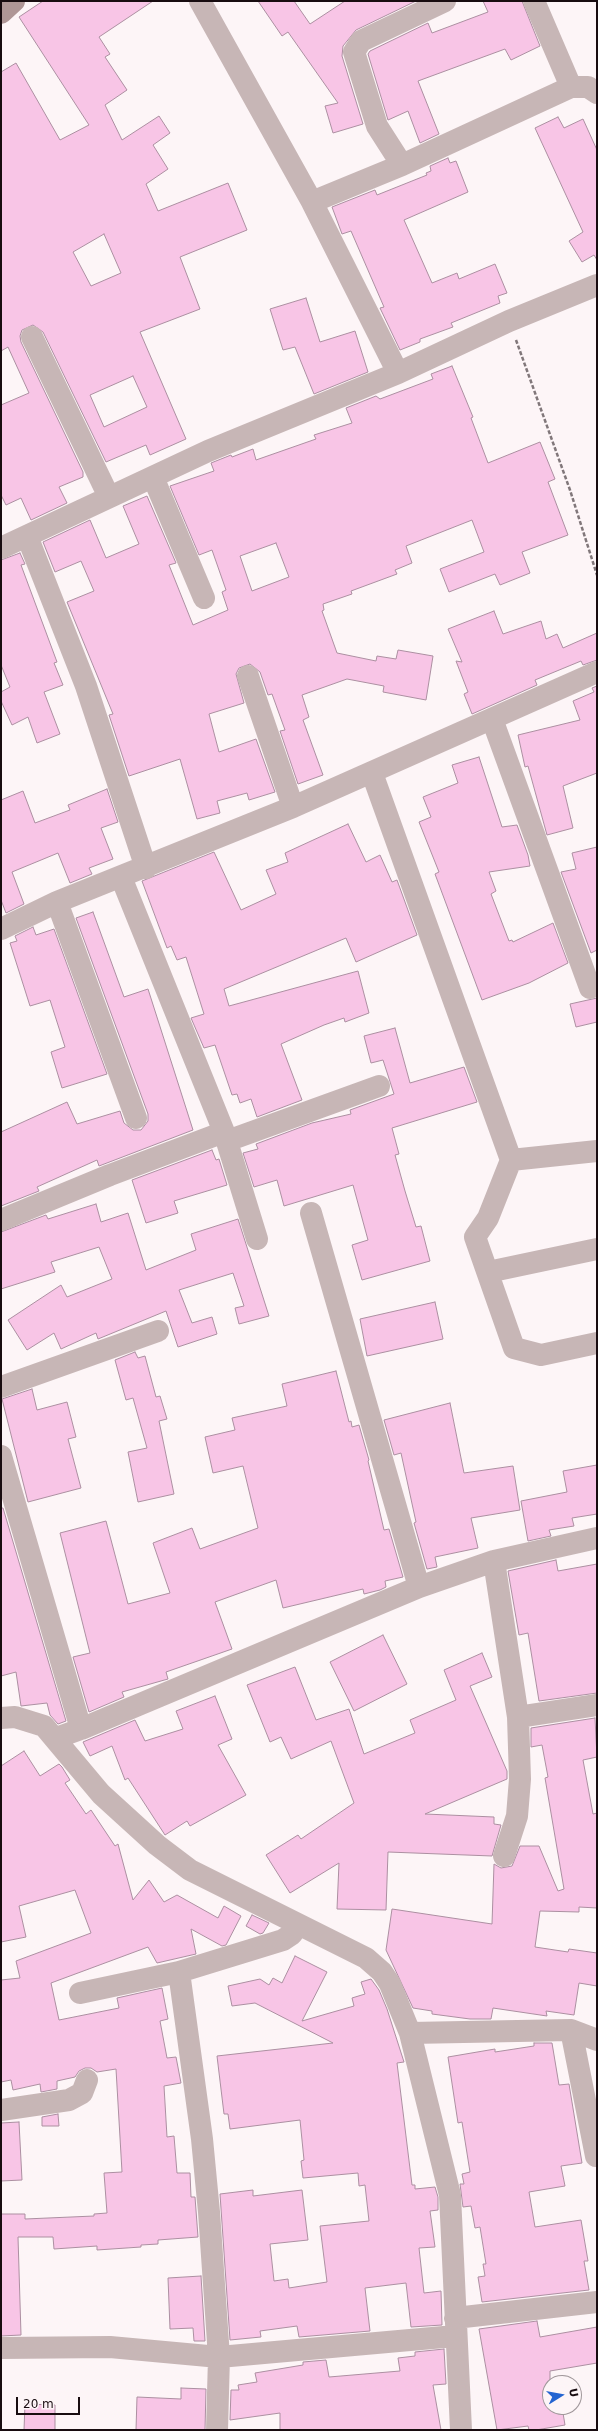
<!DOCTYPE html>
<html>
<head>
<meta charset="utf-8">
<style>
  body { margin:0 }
  #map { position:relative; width:598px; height:2431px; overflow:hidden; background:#fdf5f7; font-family:"DejaVu Sans",sans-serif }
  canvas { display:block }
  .frame { position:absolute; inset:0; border:2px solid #180c10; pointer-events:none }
  .north { position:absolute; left:542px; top:2375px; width:40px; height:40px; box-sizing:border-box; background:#fdf5f7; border:1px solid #a1989b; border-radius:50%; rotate:79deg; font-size:11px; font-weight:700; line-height:16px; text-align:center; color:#180c10 }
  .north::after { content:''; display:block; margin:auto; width:14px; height:18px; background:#2464d1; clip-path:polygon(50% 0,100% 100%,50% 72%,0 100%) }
  .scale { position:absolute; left:16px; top:2397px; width:64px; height:18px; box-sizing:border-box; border:2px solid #180c10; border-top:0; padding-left:5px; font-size:12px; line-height:14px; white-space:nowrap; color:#180c10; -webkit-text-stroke:3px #fdf5f7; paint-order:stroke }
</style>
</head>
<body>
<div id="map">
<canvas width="598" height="2431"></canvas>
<div class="frame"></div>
<div class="north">U</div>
<div class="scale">20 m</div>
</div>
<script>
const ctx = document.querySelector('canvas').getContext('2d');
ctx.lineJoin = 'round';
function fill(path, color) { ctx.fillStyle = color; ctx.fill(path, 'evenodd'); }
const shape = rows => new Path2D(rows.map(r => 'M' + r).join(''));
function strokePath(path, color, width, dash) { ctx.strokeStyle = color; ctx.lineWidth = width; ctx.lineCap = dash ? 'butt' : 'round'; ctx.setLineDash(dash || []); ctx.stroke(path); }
const building = shape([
  [43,1,153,1,99,37,110,54,105,57,127,90,105,105,122,140,159,116,170,133,153,145,168,169,146,184,158,211,228,183,247,230,180,257,200,309,140,332,186,439,150,455,146,445,106,462,43,332,33,325,22,330,20,336,21,342,83,472,83,477,59,487,67,503,31,520,21,498,6,505,1,495,1,405,29,393,8,347,1,351,1,72,16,63,60,140,89,125,19,17,43,1],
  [104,234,121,273,91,286,73,252,104,234],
  [133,376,147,407,104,427,90,395,133,376],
  [258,1,294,1,310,24,345,1,416,1,356,30,343,46,342,56,363,124,333,133,325,106,338,103,288,32,282,36,258,1],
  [483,1,522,1,540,46,511,60,505,49,418,81,439,134,420,143,408,111,388,120,368,54,370,51,428,23,432,33,488,12,483,1],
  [558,117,564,128,583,119,597,150,597,260,594,255,582,262,569,241,583,232,535,128,558,117],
  [448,158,450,163,456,161,468,192,404,220,432,283,457,273,459,279,495,264,507,293,498,296,500,303,451,323,453,327,420,339,420,342,400,350,380,308,384,307,351,231,342,234,332,207,375,190,377,195,427,175,426,173,431,171,430,166,448,158],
  [306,298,320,342,355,331,368,372,314,394,295,347,283,350,270,309,306,298],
  [452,366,473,417,471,418,488,463,540,442,555,479,548,482,568,535,522,552,530,573,500,585,495,574,449,592,440,569,484,552,472,520,406,546,412,563,395,570,397,574,351,591,352,594,323,604,324,610,322,611,337,653,376,661,377,656,396,659,398,650,433,656,426,700,383,692,384,686,347,679,302,695,309,717,303,720,323,775,298,784,280,731,285,730,272,694,268,695,260,672,250,664,239,668,236,674,244,703,209,714,219,752,256,739,275,792,249,800,247,793,217,801,220,813,197,819,180,759,129,776,109,715,113,714,67,602,94,591,81,561,55,572,43,542,90,520,106,558,139,544,123,506,147,496,176,563,169,565,193,625,228,610,222,592,226,590,212,550,199,555,170,486,214,471,211,463,231,455,232,457,253,449,256,460,316,439,314,435,352,423,346,408,376,396,380,399,433,379,431,374,452,366],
  [276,543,289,577,252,591,240,556,276,543],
  [20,553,25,564,21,565,57,662,54,663,63,685,44,692,60,734,37,743,28,717,12,725,1,701,1,692,10,687,1,665,1,560,20,553],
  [494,611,503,634,541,621,546,639,557,634,563,648,597,633,597,660,583,665,581,661,535,680,537,685,472,714,464,694,468,692,456,661,462,662,448,629,494,611],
  [597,686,597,773,563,786,573,828,547,835,528,766,525,767,518,735,580,720,573,701,594,692,592,688,597,686],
  [479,757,502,827,517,825,528,855,530,866,489,872,496,891,491,894,509,941,512,940,513,942,553,923,568,963,529,983,482,1000,435,874,439,872,419,822,431,817,423,797,458,783,452,765,479,757],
  [107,789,118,822,101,828,113,859,89,868,92,874,70,883,58,853,12,872,24,904,6,913,1,900,1,800,23,791,35,823,70,810,68,805,107,789],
  [348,824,366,862,380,855,392,882,397,880,417,935,356,962,346,938,224,989,229,1006,358,971,369,1013,345,1022,344,1018,324,1025,281,1044,302,1100,257,1117,251,1099,240,1103,237,1094,232,1095,215,1045,204,1048,191,1018,204,1014,186,957,177,960,171,946,167,948,142,881,214,852,241,910,276,894,266,870,288,862,285,853,348,824],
  [597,847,597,950,591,953,561,872,576,869,572,853,597,847],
  [93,912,124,997,148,989,193,1130,99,1166,97,1160,37,1187,39,1191,1,1206,1,1132,67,1102,77,1124,120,1111,124,1123,133,1130,141,1130,148,1121,148,1114,76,918,93,912],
  [33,927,36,935,54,929,107,1074,62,1088,51,1052,65,1047,50,1000,30,1006,10,943,17,941,15,936,33,927],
  [597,998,597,1022,576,1027,570,1004,597,998],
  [395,1028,410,1083,464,1067,477,1102,392,1128,399,1154,395,1155,405,1191,416,1227,421,1226,430,1261,362,1280,352,1245,368,1240,353,1185,284,1206,277,1180,254,1187,243,1153,258,1149,256,1144,312,1123,351,1114,350,1110,394,1094,383,1060,371,1063,364,1036,395,1028],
  [212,1150,216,1160,219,1159,227,1185,174,1201,178,1213,146,1223,132,1180,212,1150],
  [96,1204,101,1222,128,1213,146,1270,196,1250,191,1234,238,1219,269,1316,239,1324,235,1308,244,1306,233,1273,179,1290,192,1323,212,1317,217,1334,178,1347,166,1311,98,1339,96,1333,61,1349,54,1333,27,1350,8,1320,61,1285,67,1297,112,1279,99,1247,51,1262,55,1272,1,1289,1,1232,46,1215,48,1219,96,1204],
  [435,1302,443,1339,367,1356,360,1319,435,1302],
  [135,1352,138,1358,145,1356,156,1397,160,1396,167,1419,159,1421,174,1494,138,1502,128,1452,147,1448,133,1398,126,1400,115,1360,135,1352],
  [336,1371,349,1422,351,1421,352,1427,359,1425,369,1460,368,1461,384,1530,389,1529,403,1577,385,1581,386,1587,380,1590,364,1594,363,1589,283,1608,276,1580,215,1602,232,1649,166,1672,168,1679,122,1692,124,1697,89,1712,73,1657,90,1653,60,1533,106,1521,128,1604,170,1593,153,1543,192,1528,200,1549,258,1528,243,1466,213,1473,205,1437,235,1430,232,1418,287,1406,282,1384,336,1371],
  [32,1389,37,1410,67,1402,76,1437,68,1439,81,1488,28,1502,2,1399,32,1389],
  [450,1403,464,1473,513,1466,520,1510,471,1518,478,1548,435,1557,437,1567,427,1569,414,1523,416,1522,401,1453,394,1455,384,1420,450,1403],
  [597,1465,597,1514,572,1518,574,1526,549,1530,551,1536,528,1541,521,1501,567,1492,563,1471,597,1465],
  [1,1508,3,1508,66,1721,58,1724,50,1715,47,1703,21,1706,16,1672,1,1676,1,1508],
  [556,1560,558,1571,597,1564,597,1693,539,1701,528,1633,519,1635,508,1571,556,1560],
  [383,1635,407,1684,354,1711,330,1662,383,1635],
  [482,1653,492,1677,470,1686,507,1771,507,1779,425,1814,494,1817,494,1824,501,1825,492,1856,388,1852,386,1910,337,1909,339,1863,290,1893,266,1855,298,1835,301,1839,354,1803,331,1741,291,1759,281,1737,270,1742,247,1685,295,1667,316,1720,349,1709,364,1754,415,1733,410,1720,456,1700,444,1670,482,1653],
  [215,1696,232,1739,218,1745,246,1795,190,1826,187,1821,165,1835,128,1778,125,1780,112,1746,90,1756,83,1742,135,1720,145,1741,183,1729,176,1711,215,1696],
  [595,1718,597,1757,583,1760,593,1814,597,1813,597,1908,579,1907,579,1912,540,1911,535,1947,568,1952,569,1949,597,1953,597,1986,579,1983,574,2015,546,2011,547,2016,493,2008,491,2019,470,2019,432,2014,432,2011,413,2008,386,1950,392,1909,492,1924,494,1864,501,1868,512,1866,520,1846,539,1846,558,1891,564,1889,545,1778,548,1777,542,1745,531,1747,531,1728,595,1718],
  [24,1751,40,1776,59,1764,62,1767,70,1780,65,1783,86,1814,91,1810,115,1846,118,1844,133,1900,149,1880,164,1902,177,1895,218,1918,224,1906,241,1916,226,1945,222,1946,191,1929,196,1954,157,1963,148,1947,51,1983,59,2020,119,2008,117,1998,162,1988,168,2019,160,2021,167,2058,176,2057,181,2083,164,2086,167,2137,174,2136,177,2173,190,2173,191,2197,195,2197,198,2237,158,2240,158,2244,141,2245,141,2247,97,2250,97,2246,54,2249,53,2237,18,2237,21,2335,1,2336,1,2214,25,2214,25,2219,94,2216,94,2214,107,2213,104,2173,122,2172,116,2069,97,2072,91,2068,85,2068,79,2071,75,2077,57,2081,57,2089,41,2092,40,2084,13,2090,11,2080,1,2082,1,1980,20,1978,16,1961,91,1933,75,1890,19,1906,26,1937,1,1942,1,1766,24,1751],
  [252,1915,269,1923,263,1933,260,1934,246,1926,252,1915],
  [295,1956,327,1972,302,2021,354,2006,352,1998,365,1994,361,1982,371,1979,379,1990,387,2009,404,2062,397,2063,412,2185,415,2185,415,2189,435,2187,438,2197,438,2210,430,2211,435,2247,419,2248,424,2293,441,2291,442,2325,411,2327,406,2283,365,2288,370,2331,299,2337,297,2326,260,2331,261,2337,230,2340,220,2194,253,2190,253,2196,302,2190,308,2240,270,2244,274,2281,288,2279,289,2288,327,2282,320,2226,369,2221,365,2185,359,2186,358,2173,303,2178,301,2161,304,2160,300,2120,230,2129,228,2114,224,2114,217,2056,333,2043,255,2003,232,2006,228,1986,260,1979,269,1985,273,1978,282,1983,295,1956],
  [534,2043,552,2043,559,2085,569,2084,582,2163,561,2166,565,2186,529,2192,535,2227,581,2220,588,2261,584,2261,589,2290,482,2302,478,2277,485,2276,483,2264,486,2264,480,2227,475,2228,471,2206,463,2207,460,2184,464,2184,462,2174,470,2172,462,2122,458,2123,448,2057,495,2049,495,2052,534,2046,534,2043],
  [58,2114,59,2126,42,2126,42,2117,58,2114],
  [19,2122,22,2180,1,2181,1,2123,19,2122],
  [201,2276,205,2341,194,2341,193,2328,170,2329,168,2278,201,2276],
  [537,2321,540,2337,597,2327,597,2363,550,2371,550,2407,562,2407,565,2425,536,2430,529,2430,528,2426,497,2430,479,2329,537,2321],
  [444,2349,446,2384,433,2385,441,2430,280,2430,280,2413,230,2420,231,2390,239,2390,238,2385,257,2382,255,2373,303,2365,303,2362,326,2360,329,2377,400,2371,398,2358,415,2356,415,2352,444,2349],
  [181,2388,206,2389,205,2430,136,2430,137,2397,181,2399,181,2388],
  [25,2404,55,2405,55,2430,24,2430,25,2404]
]);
const path = shape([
  [516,340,570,490,597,575]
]);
const street = shape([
  [200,1,312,202,398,373],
  [534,1,571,87],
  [402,165,377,126,354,52,361,41,445,1],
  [312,202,402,165,571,87,588,87,597,93],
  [32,337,109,497],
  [153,477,204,598],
  [27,536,86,686,146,868],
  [1,548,208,451,398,373,509,321,597,285],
  [248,676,293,807],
  [492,719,590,988],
  [372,773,511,1160,488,1218,475,1237,514,1348,541,1355,597,1343],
  [121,877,224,1132,257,1239],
  [57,902,136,1118],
  [1,929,57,902,293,807,597,672],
  [227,1141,379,1086],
  [511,1160,597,1151],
  [311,1213,419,1587],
  [1,1220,110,1175,224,1132],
  [488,1272,597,1249],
  [1,1387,158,1331],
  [1,1456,81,1729],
  [494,1561,518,1717,520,1779,517,1816,504,1856],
  [518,1717,597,1705],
  [1,1718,15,1717,44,1726,101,1794,157,1845,190,1870,366,1958,382,1972,390,1984,410,2033,450,2195,461,2430],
  [56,1738,81,1729,419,1587,494,1561,597,1538],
  [80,1993,179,1972],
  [571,2030,596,2156],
  [410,2033,571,2030,597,2040],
  [1,2110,69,2100,82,2093,87,2080],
  [455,2318,597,2302],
  [1,2348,110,2347,219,2357,455,2336],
  [217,2430,219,2357,209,2212,202,2139,179,1972,283,1940,292,1934,297,1925]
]);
const secondary = shape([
  [1,13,14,1]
]);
fill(building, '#f8c5e6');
strokePath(building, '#ac8fa1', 1);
strokePath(path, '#81777a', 2.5, [4, 2]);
strokePath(street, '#c7b6b6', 22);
strokePath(secondary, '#af9696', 22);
</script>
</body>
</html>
